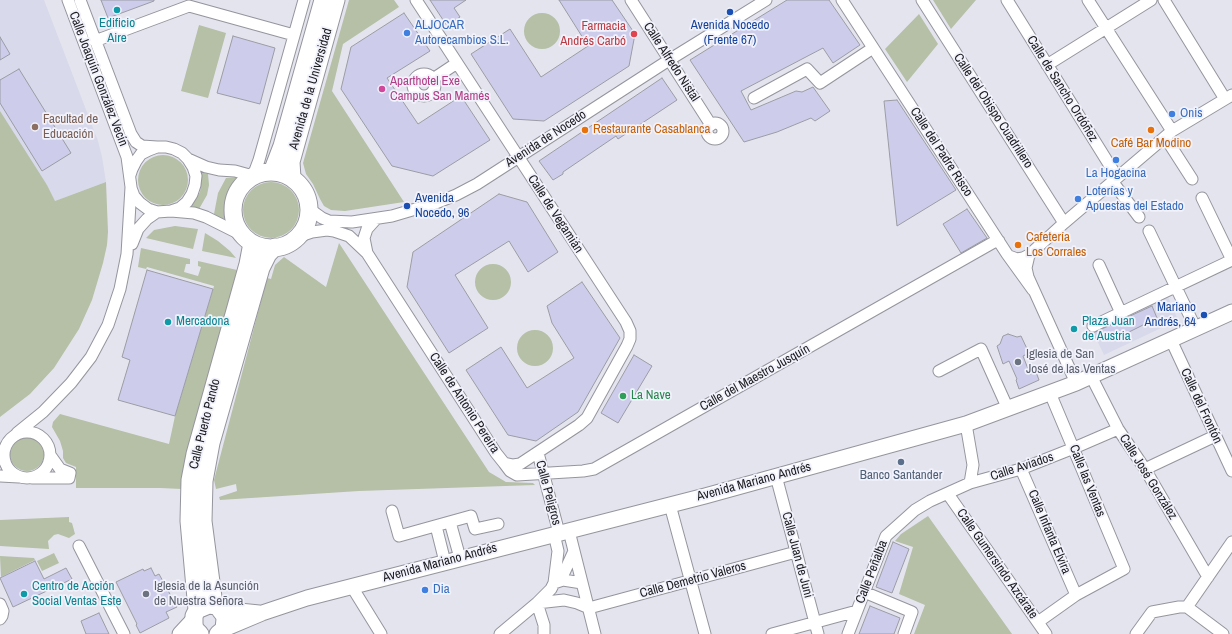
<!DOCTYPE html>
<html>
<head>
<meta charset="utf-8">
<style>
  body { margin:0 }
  canvas { display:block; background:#e4e4ee }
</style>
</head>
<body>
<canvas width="1232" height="634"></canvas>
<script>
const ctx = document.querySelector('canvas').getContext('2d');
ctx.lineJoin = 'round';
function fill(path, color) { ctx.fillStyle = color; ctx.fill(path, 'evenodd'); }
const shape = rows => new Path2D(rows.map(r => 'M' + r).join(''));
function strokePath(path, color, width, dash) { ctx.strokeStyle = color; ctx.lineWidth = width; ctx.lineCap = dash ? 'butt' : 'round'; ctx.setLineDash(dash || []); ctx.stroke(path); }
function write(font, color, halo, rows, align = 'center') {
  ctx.font = font + ' "Archivo Narrow",sans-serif'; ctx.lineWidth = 3.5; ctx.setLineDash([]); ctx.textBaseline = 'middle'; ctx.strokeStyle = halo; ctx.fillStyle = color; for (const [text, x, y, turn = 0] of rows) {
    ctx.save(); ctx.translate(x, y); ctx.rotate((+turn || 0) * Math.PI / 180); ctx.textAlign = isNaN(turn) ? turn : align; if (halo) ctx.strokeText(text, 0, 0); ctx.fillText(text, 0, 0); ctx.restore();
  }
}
const built = shape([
  [0,0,44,0,98,141,102,157,106,182,55,201,47,185,0,122],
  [1168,297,1178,320,1104,355,1094,334,1094,332]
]);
const green = shape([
  [349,0,394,0,399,7,343,44,332,91,404,202,345,211,331,210,324,206,320,199,313,184,306,174,303,163],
  [933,0,976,0,951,29],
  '524 31a18 18 0 1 1 36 0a18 18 0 1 1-36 0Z',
  [919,14,938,44,907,82,885,49],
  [199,25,226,33,208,98,181,91],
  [0,111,47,185,55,201,106,182,108,232,107,245,103,263,92,300,79,329,54,368,30,394,0,417],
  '138 180a25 25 0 1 1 50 0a25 25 0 1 1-50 0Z',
  [200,172,208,174,209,185,207,195,199,209,191,207,200,192,201,184],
  [239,177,230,192,226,202,226,210,228,223,214,214,218,193,226,178],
  '243 210a28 28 0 1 1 56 0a28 28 0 1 1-56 0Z',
  [175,226,198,229,193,249,146,238,154,230],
  [205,233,218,241,230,251,236,258,202,251],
  [339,243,489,472,506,482,533,483,535,485,359,491,220,500,219,497,237,491,236,484,216,489,214,480,267,278,271,279,275,265,284,257,326,287],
  [141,248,190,259,190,264,186,264,184,272,198,276,201,267,198,266,198,261,237,270,188,450,182,489,160,488,76,488,76,467,66,463,63,458,63,451,60,441,52,427,53,422,60,414,169,444,175,416,214,286,147,267,146,269,138,267],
  '475 282a18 18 0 1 1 36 0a18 18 0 1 1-36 0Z',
  '517 348a18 18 0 1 1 36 0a18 18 0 1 1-36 0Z',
  '10 454a17 17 0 1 1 34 0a17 17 0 1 1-34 0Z',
  [928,516,1012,634,914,634,925,605,899,594,913,547,895,541,901,534],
  [69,517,69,522,72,523,75,534,69,538,58,534,54,535,48,541,49,549,0,546,0,520],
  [54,553,59,563,42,571,37,561],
  [0,556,34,558,35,560,1,577]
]);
const building = shape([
  [101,0,154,0,154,1,108,18,101,0],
  [430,0,466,0,454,8,460,17,447,26,430,0],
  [559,0,612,0,635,34,629,66,544,121,513,119,471,54,510,29,541,77,588,46,559,0],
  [787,0,829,0,860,45,833,63,823,48,741,91,751,110,796,91,802,92,813,87,830,111,815,121,811,118,777,132,744,142,690,60,787,0],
  [404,13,430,51,387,78,418,124,461,96,490,140,433,176,392,166,341,89,351,47,404,13],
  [233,36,275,48,260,104,217,93,233,36],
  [0,37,10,54,0,60,0,37],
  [19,69,71,153,42,171,0,103,0,80,19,69],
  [662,78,677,100,618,139,616,136,563,172,563,174,553,180,539,161,662,78],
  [897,100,956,190,897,226,884,101,897,100],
  [499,194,527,202,558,252,528,272,509,241,455,275,488,328,449,353,407,287,413,252,499,194],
  [967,209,987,238,961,253,943,224,967,209],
  [147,270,213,289,175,416,118,400,130,360,122,357,147,270],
  [582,282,620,338,578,412,536,441,508,435,466,370,501,347,527,388,574,358,552,323,547,306,582,282],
  [1152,306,1157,318,1117,338,1115,333,1097,341,1093,333,1152,306],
  [1008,334,1017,337,1021,336,1029,353,1023,356,1030,374,1036,372,1039,380,1019,389,1016,380,1017,379,1009,361,1003,364,997,346,1000,344,1003,336,1008,334],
  [634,355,652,366,618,423,601,413,634,355],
  [893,542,909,549,892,593,876,587,893,542],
  [35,561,44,579,66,568,72,579,13,607,0,578,35,561],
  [151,568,155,576,159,574,177,607,166,612,169,618,140,633,136,625,137,624,116,582,143,569,144,571,151,568],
  [870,606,900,618,894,634,859,634,870,606],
  [99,613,109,634,86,634,81,621,99,613]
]);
const street = shape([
  [80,0,131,134,136,142,142,146,157,147],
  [631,0,711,125],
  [842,0,1007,254,1033,290],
  [922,0,1064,223],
  [1007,0,1117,177],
  [1088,0,1172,131],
  [1164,0,1225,99],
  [95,41,189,6,294,35],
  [1047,65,1151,0],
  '413 85a11 11 0 1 1 22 0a11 11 0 1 1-22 0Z',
  [433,79,457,63],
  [754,98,807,69,820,83,873,48],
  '707 131a8 8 0 1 1 16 0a8 8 0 1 1-16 0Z',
  [1165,137,1192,179],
  [188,159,206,167,219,170,235,171,253,176,259,160,304,0],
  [130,175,132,169,136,161,141,154,149,150,157,147,166,147,174,149,182,153,188,159,193,167,196,176,195,185,192,194,187,202,180,208,171,211],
  [1112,181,1139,217],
  [131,188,134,196,140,203,148,209,157,212,171,211,194,213,206,217,242,235],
  [1202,198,1232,260],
  [308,208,322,218,329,221,352,222,392,216,436,203,456,195,477,184,669,60,766,0],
  [1149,231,1196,329],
  [297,237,312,232,327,230,334,231,349,236,367,253,496,453,504,463,513,465,520,464,579,425,587,418,627,346,630,339,630,331,626,322,416,0],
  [132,244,138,229,147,219,157,212],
  [367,253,364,238,367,229,376,219],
  [1029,255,1026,268,1028,277,1076,383],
  [1009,256,1017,259,1023,258,1029,255,1064,223,1172,131,1232,95],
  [1099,265,1121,313],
  [1093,326,1232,260],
  [1171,340,1232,471],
  [939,371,981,349,1008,409],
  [1091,376,1118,429,1145,469,1208,577],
  '4 455a23 23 0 1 1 46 0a23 23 0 1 1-46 0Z',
  [17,433,43,412,71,383,91,357,108,325,120,289,127,254,131,187,127,157,68,0],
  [538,453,559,533],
  [504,463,510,471,517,475,583,471,594,469,994,242,999,241],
  [1021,469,1076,595],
  [1145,469,1215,436],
  [0,476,19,477],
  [776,476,818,634],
  [32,478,69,478,70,473,60,469,50,455],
  [970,483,1021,469,1074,448,1118,429],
  [948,494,1046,634],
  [670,505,705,634],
  [392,511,399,536,471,516,475,529,498,524],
  [450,522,460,558],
  [436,526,445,562],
  [569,531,595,634],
  [79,546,124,634],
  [554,583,563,575,574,551],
  [554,583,563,580,582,583],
  [352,587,381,634],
  [864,592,912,612,904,634],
  [537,603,564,600,577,603,589,608,796,552],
  [537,603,544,625,544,634],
  [0,604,3,611,2,616,0,619],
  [1187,607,1232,542],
  [1187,607,1223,634],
  [1038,622,1076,595,1124,569,1050,393],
  [500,634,537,603,551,589,554,583,558,551,554,534],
  [772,634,857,611],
  [848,634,886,536,915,510,930,501,970,483,973,465,966,424],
  [1136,634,1152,612,1179,607,1187,607]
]);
const secondary = shape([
  [220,609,259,613],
  [224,629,262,613,307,598,705,496,966,424,1076,383,1232,312],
  [180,634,193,620]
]);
const primary = shape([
  [272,172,282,146,323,0],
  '233 210a38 38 0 1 1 76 0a38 38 0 1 1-76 0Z',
  [292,178,291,162,336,0],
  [214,605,203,521,204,481,211,443,261,268,268,254,275,247],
  [197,610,189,521,190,480,195,454,248,264,252,243],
  [200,634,195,629,194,624,194,616,197,610,209,605,217,606,224,615,225,619,224,629,218,634]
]);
const markers = [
  [117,10,4,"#0f9aa8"],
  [730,12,4,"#1a4fb4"],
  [407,33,4,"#3f7fe0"],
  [634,34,4,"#e0444e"],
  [382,89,4,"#d1479c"],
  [1172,114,4,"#3f7fe0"],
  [35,127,4,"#8d6e63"],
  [585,130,4,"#e8710a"],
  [1151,130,4,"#e8710a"],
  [1116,160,4,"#3f7fe0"],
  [1078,199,4,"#3f7fe0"],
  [407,206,4,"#1a4fb4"],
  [1018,245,4,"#e8710a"],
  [1204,315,4,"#1a4fb4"],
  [168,322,4,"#0f9aa8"],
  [1074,329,4,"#0f9aa8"],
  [1018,362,4,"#6b7280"],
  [623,396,4,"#2e9e5b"],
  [901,462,4,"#5c6f8a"],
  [425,590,4,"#3f7fe0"],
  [24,594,4,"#0f9aa8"],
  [146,594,4,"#6b7280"]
];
const cultureNames = [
  ["Edificio",117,24,"center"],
  ["Aire",117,39,"center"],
  ["Mercadona",176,322],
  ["Plaza Juan",1082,322],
  ["de Austria",1082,337],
  ["Centro de Acción",32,587],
  ["Social Ventas Este",32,602]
];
const shopNames = [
  ["ALJOCAR",415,26],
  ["Autorecambios S.L.",415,41],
  ["Onis",1180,114],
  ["La Hogacina",1116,174,"center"],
  ["Loterías y",1086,192],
  ["Apuestas del Estado",1086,207],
  ["Dia",433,590]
];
const transitNames = [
  ["Avenida Nocedo",730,26],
  ["(Frente 67)",730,41],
  ["Avenida",415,199,"left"],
  ["Nocedo, 96",415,214,"left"],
  ["Mariano",1196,308,"right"],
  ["Andrés, 64",1196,323,"right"]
];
const healthNames = [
  ["Farmacia",626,27],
  ["Andrés Carbó",626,42]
];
const streetNames = [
  ["Calle Alfredo Nistal",671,62,57],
  ["Calle Joaquín González Vecín",98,79,69],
  ["Avenida de la Universidad",311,89,-74],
  ["Calle de Sancho Ordóñez",1062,89,58],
  ["Calle del Obispo Cuadrillero",993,111,57],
  ["Avenida de Nocedo",546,139,-33],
  ["Calle del Padre Risco",941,152,57],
  ["Calle de Vegamián",555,214,57],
  ["Calle del Maestro Jusquín",755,378,-29],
  ["Calle de Antonio Pereira",464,403,57],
  ["Calle del Frontón",1201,406,65],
  ["Calle Puerto Pando",205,424,-76],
  ["Calle Aviados",1022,467,-18],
  ["Calle José González",1148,477,58],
  ["Calle las Ventas",1087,481,68],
  ["Avenida Mariano Andrés",754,482,-15],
  ["Calle Peligros",548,493,75],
  ["Calle Infanta Elvira",1049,532,67],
  ["Calle Juan de Juni",797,555,75],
  ["Avenida Mariano Andrés",440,563,-15],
  ["Calle Gumersindo Azcárate",997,564,55],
  ["Calle Peñalba",872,572,-69],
  ["Calle Demetrio Valeros",693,580,-15]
];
const hotelNames = [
  ["Aparthotel Exe",390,82],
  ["Campus San Mamés",390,97]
];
const educationNames = [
  ["Facultad de",43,120],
  ["Educación",43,135]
];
const foodNames = [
  ["Restaurante Casablanca",593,130],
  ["Café Bar Modino",1151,144,"center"],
  ["Cafetería",1026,238],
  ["Los Corrales",1026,253]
];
const worshipNames = [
  ["Iglesia de San",1026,355],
  ["José de las Ventas",1026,370],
  ["Iglesia de la Asunción",154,587],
  ["de Nuestra Señora",154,602]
];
const leisureNames = [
  ["La Nave",631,396]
];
const serviceNames = [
  ["Banco Santander",901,476]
];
fill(built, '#d8d9ea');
fill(green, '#b5c0a7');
fill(building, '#cdcdeb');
strokePath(building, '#9c9ca5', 1);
strokePath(street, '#95959e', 13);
strokePath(secondary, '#95959e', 17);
strokePath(primary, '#95959e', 19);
strokePath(street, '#fff', 11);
strokePath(secondary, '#fff', 15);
strokePath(primary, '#fff', 17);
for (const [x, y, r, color] of markers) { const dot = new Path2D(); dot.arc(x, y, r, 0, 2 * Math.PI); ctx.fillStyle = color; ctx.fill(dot); strokePath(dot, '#f1f2fb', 1.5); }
write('13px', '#0d838f', '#f1f2fb', cultureNames, 'left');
write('13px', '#366cbe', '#f1f2fb', shopNames, 'left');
write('13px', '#164399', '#f1f2fb', transitNames);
write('13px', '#be3a42', '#f1f2fb', healthNames, 'right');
write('13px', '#1b1b1f', '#f1f2fb', streetNames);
write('13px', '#b23c85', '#f1f2fb', hotelNames, 'left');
write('13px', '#785e54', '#f1f2fb', educationNames, 'left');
write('13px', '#c56008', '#f1f2fb', foodNames, 'left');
write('13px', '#5b616d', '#f1f2fb', worshipNames, 'left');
write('13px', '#27864d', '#f1f2fb', leisureNames, 'left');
write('13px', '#4e5e75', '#f1f2fb', serviceNames);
</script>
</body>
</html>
